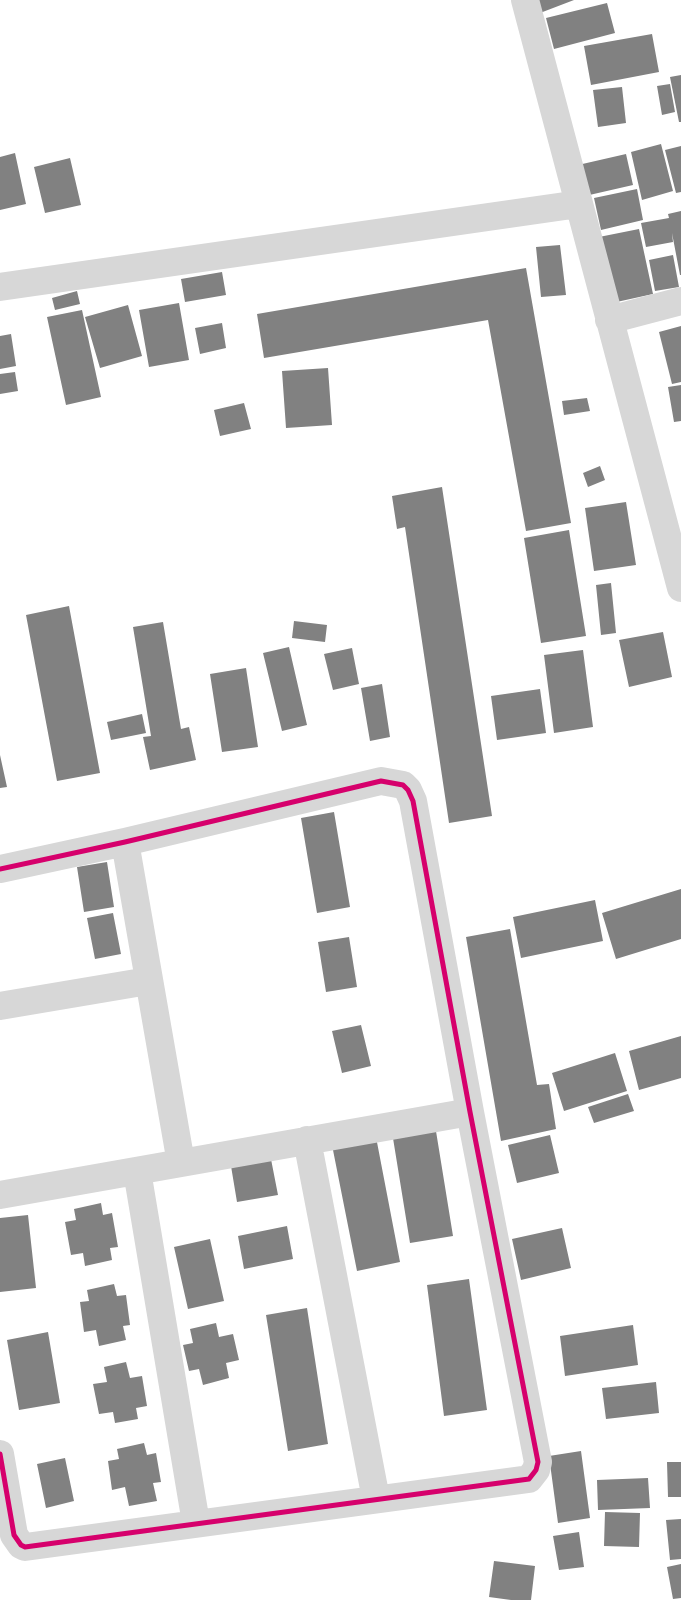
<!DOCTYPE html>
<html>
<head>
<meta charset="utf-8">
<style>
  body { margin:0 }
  canvas { display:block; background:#fff }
</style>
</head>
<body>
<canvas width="681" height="1600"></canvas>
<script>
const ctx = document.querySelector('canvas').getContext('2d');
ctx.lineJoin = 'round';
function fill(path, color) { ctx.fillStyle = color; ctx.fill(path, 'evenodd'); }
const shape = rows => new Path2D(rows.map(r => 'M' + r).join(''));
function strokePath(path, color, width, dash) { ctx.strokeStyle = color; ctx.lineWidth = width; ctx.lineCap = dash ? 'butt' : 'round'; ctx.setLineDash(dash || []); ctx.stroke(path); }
const building = shape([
  [535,0,574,0,540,13],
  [607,3,615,33,554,49,546,18],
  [652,34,659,72,591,85,584,46],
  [681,75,681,122,679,122,670,77],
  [670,84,675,112,662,115,657,86],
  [622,87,626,123,598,127,593,90],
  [661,144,673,191,642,200,631,152],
  [681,146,681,192,676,193,665,150],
  [15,153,26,204,0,210,0,157],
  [626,154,633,185,585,196,578,165],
  [70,158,81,205,45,213,34,167],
  [637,189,643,220,601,230,594,198],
  [681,211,681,275,680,275,672,233,673,242,646,247,641,223,669,218,668,214],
  [639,229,653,294,612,303,599,237],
  [560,245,566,295,541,297,536,247],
  [673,255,679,287,655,291,649,260],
  [526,268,571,523,526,531,488,320,264,358,257,314],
  [222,272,226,295,185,302,181,279],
  [77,291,80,304,55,310,52,298],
  [179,303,189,360,149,367,139,310],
  [128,305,142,356,100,368,85,317],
  [82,310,101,397,66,405,47,317],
  [222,323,226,348,200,354,195,328],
  [681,326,681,382,672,384,659,332],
  [11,334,16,366,0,369,0,336],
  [328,368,332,425,286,428,282,371],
  [15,372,18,391,0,394,0,374],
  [681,385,681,421,674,422,668,387],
  [587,398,590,411,564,415,562,401],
  [244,403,251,429,220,436,214,410],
  [600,466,605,480,588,487,583,473],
  [442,487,492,816,449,823,405,527,397,529,392,496],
  [626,502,636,565,594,571,585,508],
  [569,530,586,636,541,643,524,538],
  [611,583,616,633,601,635,596,585],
  [69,606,100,773,57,781,26,615],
  [294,621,327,625,325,642,292,638],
  [163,622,181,729,189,727,196,760,150,770,143,737,151,736,133,627],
  [663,632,672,677,629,687,619,640],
  [289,647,307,725,282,731,263,653],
  [352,648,359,684,333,690,324,654],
  [583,650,593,727,554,733,544,655],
  [246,668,258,747,222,752,210,674],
  [382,684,390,737,370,741,361,688],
  [540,689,546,733,497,740,491,696],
  [142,714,146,733,111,740,107,722],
  [0,755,7,787,0,788],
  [334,812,350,907,317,913,301,818],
  [107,862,114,907,84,912,77,867],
  [681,889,681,939,616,959,602,913],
  [595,900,603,941,521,958,513,917],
  [113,913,121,954,95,959,87,918],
  [510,929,537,1085,549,1084,556,1129,501,1141,466,937],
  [349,937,357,987,326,992,318,942],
  [361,1025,371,1066,342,1073,332,1031],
  [681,1036,681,1078,639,1090,629,1051],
  [615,1053,627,1091,564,1111,552,1073],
  [628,1094,634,1111,594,1123,588,1107],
  [435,1125,453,1236,410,1243,392,1132],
  [550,1135,559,1173,517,1183,508,1145],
  [376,1137,400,1262,357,1271,332,1145],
  [270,1154,278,1195,237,1202,230,1160],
  [101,1203,103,1215,112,1213,118,1247,110,1248,112,1260,85,1266,83,1253,71,1255,65,1222,76,1220,74,1209],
  [28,1215,36,1288,0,1292,0,1218],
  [287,1226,293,1259,244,1269,238,1236],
  [562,1228,571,1268,521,1280,512,1239],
  [210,1239,224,1301,188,1309,174,1247],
  [469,1279,487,1410,444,1416,427,1285],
  [114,1284,117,1296,126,1295,130,1325,123,1326,126,1340,99,1346,96,1330,84,1332,80,1302,89,1301,87,1290],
  [307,1308,328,1444,288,1451,266,1315],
  [216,1323,219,1337,233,1334,239,1360,226,1363,229,1378,203,1385,199,1369,189,1371,183,1345,193,1343,190,1329],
  [633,1325,638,1365,565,1376,560,1336],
  [48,1332,60,1403,19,1410,7,1340],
  [126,1362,130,1378,142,1376,147,1406,136,1408,138,1419,115,1423,113,1412,99,1414,93,1384,107,1382,104,1367],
  [656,1382,659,1413,606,1419,602,1388],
  [144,1443,147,1455,156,1453,161,1482,153,1483,157,1501,129,1506,125,1487,112,1490,108,1461,119,1459,117,1449],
  [581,1451,590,1518,558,1523,549,1456],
  [65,1458,74,1501,46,1508,37,1464],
  [667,1462,681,1462,681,1497,668,1497],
  [648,1478,650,1508,598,1510,597,1480],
  [605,1512,640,1513,639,1547,604,1546],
  [681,1519,681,1559,670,1560,666,1520],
  [579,1532,584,1567,559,1570,553,1536],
  [494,1561,535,1566,531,1600,511,1600,489,1597],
  [681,1564,681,1598,673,1599,667,1567]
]);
const minor = shape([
  [525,0,681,588],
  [0,287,579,204],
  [609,320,681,301],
  [125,842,181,1163],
  [0,869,125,842,381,781,403,785,408,790,413,801,470,1112,538,1462,536,1470,529,1479,25,1547,21,1545,14,1535,0,1454],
  [0,1006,148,981],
  [307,1140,376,1499],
  [137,1171,196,1523],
  [0,1195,470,1112]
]);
const cycleway = shape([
  [0,869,125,842,381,781,403,785,408,790,413,801,470,1112,538,1462,536,1470,529,1479,25,1547,21,1545,14,1535,0,1454]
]);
fill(building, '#818181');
strokePath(minor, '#d7d7d7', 28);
strokePath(cycleway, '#d6006c', 5);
</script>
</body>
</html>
